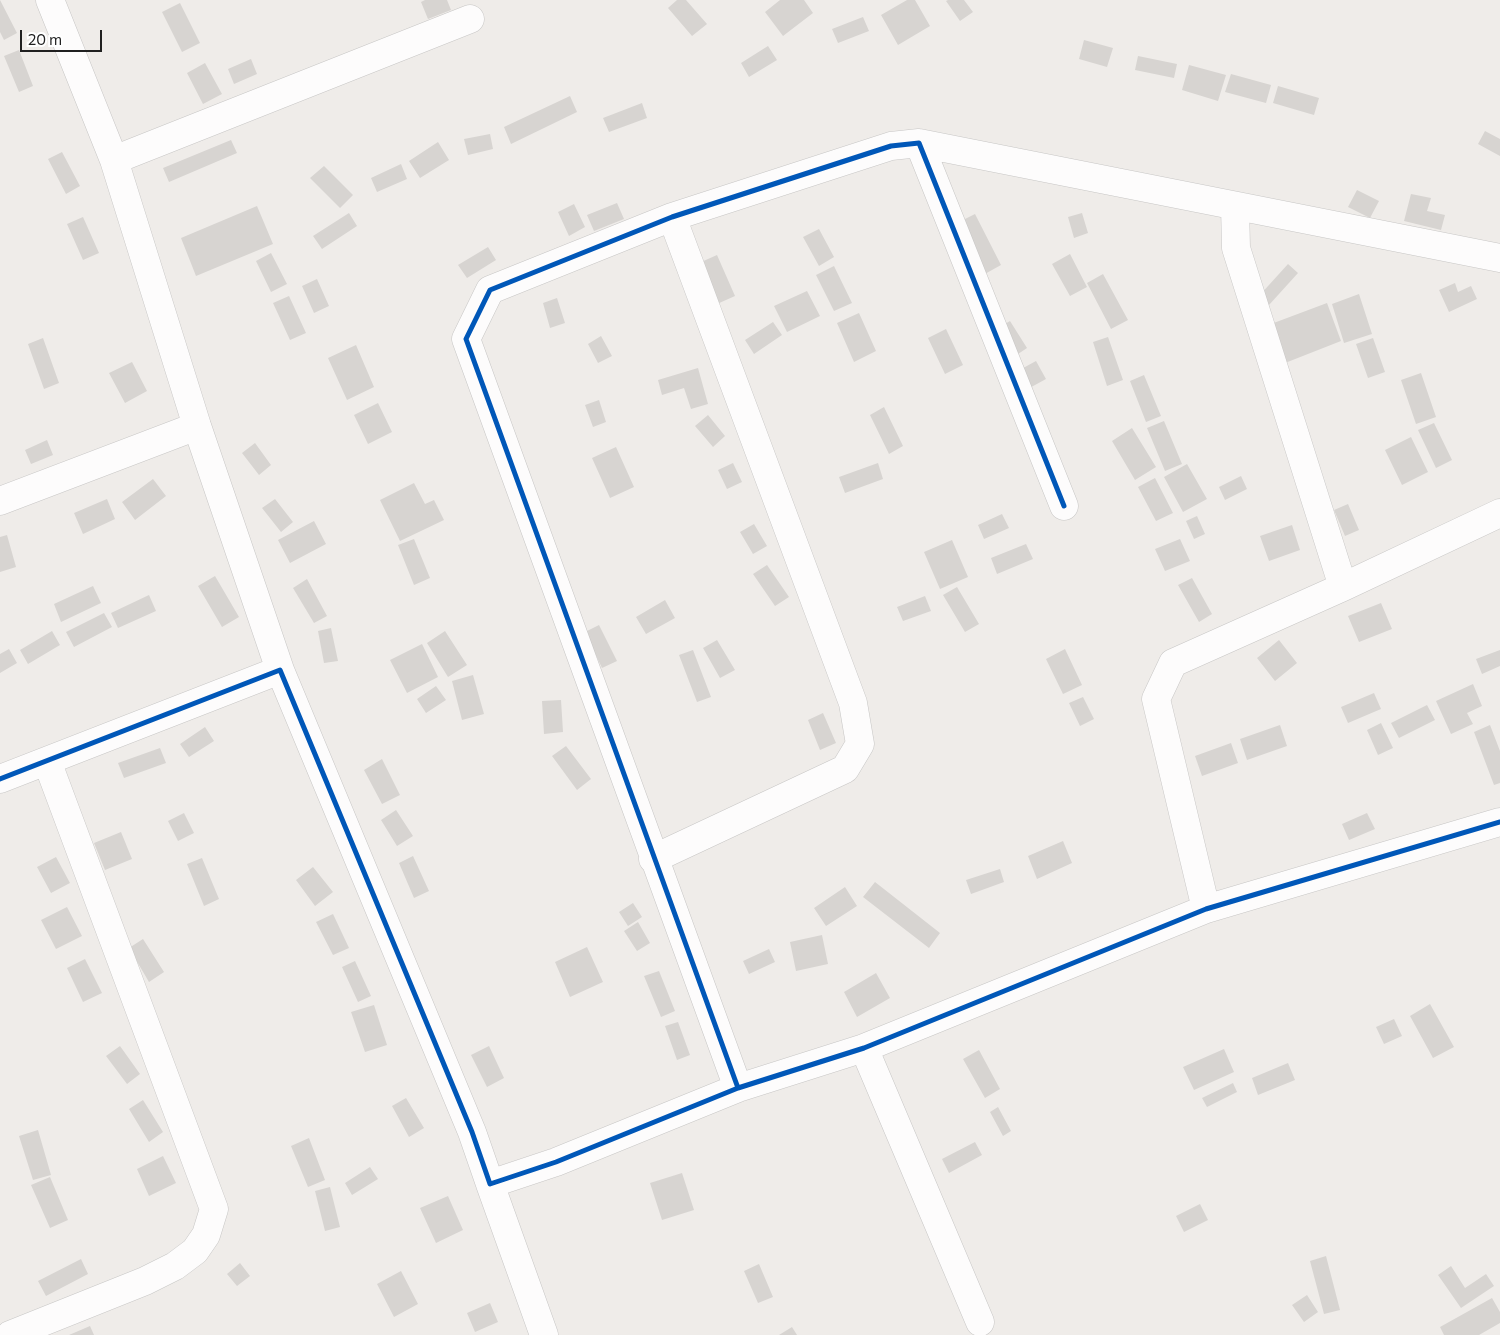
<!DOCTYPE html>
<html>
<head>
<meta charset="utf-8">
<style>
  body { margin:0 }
  #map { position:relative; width:1500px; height:1335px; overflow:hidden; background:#efece9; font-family:Commissioner,sans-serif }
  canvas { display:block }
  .scale { position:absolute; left:20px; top:30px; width:82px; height:22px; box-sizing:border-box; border:2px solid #202020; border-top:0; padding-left:6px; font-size:15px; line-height:18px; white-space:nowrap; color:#202020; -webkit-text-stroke:4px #fff; paint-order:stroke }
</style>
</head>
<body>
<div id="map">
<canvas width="1500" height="1335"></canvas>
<div class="scale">20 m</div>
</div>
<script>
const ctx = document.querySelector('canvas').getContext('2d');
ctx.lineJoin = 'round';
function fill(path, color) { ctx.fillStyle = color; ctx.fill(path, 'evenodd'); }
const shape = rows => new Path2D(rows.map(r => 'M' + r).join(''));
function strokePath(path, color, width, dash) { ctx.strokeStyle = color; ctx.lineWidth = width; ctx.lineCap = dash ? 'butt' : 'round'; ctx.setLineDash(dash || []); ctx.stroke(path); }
const building = shape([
  [0,0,17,33,4,40,0,32],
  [425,0,447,0,451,10,428,19,421,2],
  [677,0,686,0,707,24,692,36,668,8],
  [780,0,804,0,813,13,783,36,765,12],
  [907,0,915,0,930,26,898,45,881,15],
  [948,0,964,0,973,12,960,21,946,1],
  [180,3,200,43,182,52,162,12],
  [863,17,869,31,838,43,832,29],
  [1084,40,1113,48,1107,67,1079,59],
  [768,46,777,60,749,77,741,63],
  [19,50,33,86,19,92,4,56],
  [1138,56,1177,64,1174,78,1135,70],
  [251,59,257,74,234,84,228,69],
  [205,63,222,94,203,104,187,73],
  [1189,65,1226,75,1218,101,1182,90],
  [1231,74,1271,85,1266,103,1225,92],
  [1278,86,1319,98,1314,115,1273,103],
  [570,96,577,112,511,144,504,127],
  [642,103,647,118,609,132,603,118],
  [1485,131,1500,139,1500,156,1478,144],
  [490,134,493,149,468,155,464,139],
  [231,140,237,153,169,182,163,168],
  [438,142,449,160,420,178,409,161],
  [62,152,80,186,66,194,48,159],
  [401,164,407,179,377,192,371,178],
  [324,166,353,195,340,208,310,178],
  [1357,190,1379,201,1370,218,1348,207],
  [1411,194,1431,198,1427,211,1445,215,1441,230,1404,221],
  [617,203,624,219,594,231,587,215],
  [574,204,585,227,569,236,558,212],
  [257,206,273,244,196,276,181,238],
  [349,213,357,226,322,249,313,236],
  [1082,213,1088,233,1074,238,1068,217],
  [975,214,1001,265,983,275,957,223],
  [83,217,99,253,83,260,67,224],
  [819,229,834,257,819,266,803,237],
  [488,247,496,260,467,278,458,265],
  [271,253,287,284,271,292,256,261],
  [1070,254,1087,287,1070,296,1052,264],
  [717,255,735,296,717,304,699,263],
  [1288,264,1298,273,1269,305,1259,296],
  [834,266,852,303,834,311,816,275],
  [1103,274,1128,320,1111,329,1087,283],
  [317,279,329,306,314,313,302,286],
  [1455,283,1458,292,1471,286,1477,299,1449,312,1439,290],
  [807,291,820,316,787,332,774,306],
  [1359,294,1372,334,1344,343,1332,304],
  [289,296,306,333,290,340,273,303],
  [557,298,565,323,550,328,543,303],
  [1327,303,1341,341,1285,363,1271,324],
  [859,313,876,351,854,362,837,323],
  [1010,321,1027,348,1012,358,995,330],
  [773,322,782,335,754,354,745,340],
  [946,329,963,365,945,374,928,338],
  [601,336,612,356,598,363,588,344],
  [1108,337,1123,380,1107,386,1093,342],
  [43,338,59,383,44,389,28,344],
  [1373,338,1385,372,1368,378,1356,344],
  [356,345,374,387,347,400,328,358],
  [1036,361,1046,379,1024,391,1014,373],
  [132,362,147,391,125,403,109,373],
  [698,368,708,404,691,409,684,388,662,395,658,380],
  [1421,373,1436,417,1416,424,1401,380],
  [1144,375,1161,416,1146,422,1130,381],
  [599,400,606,422,593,427,585,405],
  [378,403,392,432,368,444,354,415],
  [884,407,903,446,889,454,870,415],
  [708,415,725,436,713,447,695,426],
  [1164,421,1182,464,1165,471,1147,428],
  [1434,423,1452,460,1436,468,1418,430],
  [1132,428,1156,467,1135,480,1112,441],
  [1411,437,1428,472,1402,485,1385,450],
  [47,440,53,455,31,464,25,450],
  [255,443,271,465,259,475,242,453],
  [616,447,634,487,610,498,592,458],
  [733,463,742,482,727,489,718,470],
  [878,463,883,479,845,493,839,477],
  [1187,464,1207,499,1183,512,1164,477],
  [1241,476,1247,489,1225,500,1219,487],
  [1155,478,1173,513,1156,521,1138,487],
  [153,479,166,496,135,520,122,502],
  [414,483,425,504,434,500,444,520,400,541,380,500],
  [107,499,115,519,83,534,74,513],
  [275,499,293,522,281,532,262,508],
  [1348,504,1359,530,1345,536,1334,510],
  [1002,514,1009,528,984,539,978,525],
  [1197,516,1205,534,1194,539,1186,521],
  [314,521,326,544,290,563,278,540],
  [754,524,767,546,753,554,740,532],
  [1292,525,1300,550,1269,561,1260,536],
  [7,535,16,567,0,572,0,537],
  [414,539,430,578,414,585,398,545],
  [1180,539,1190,561,1165,571,1155,549],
  [952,540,968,577,940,589,924,552],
  [1026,544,1033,559,997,574,991,558],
  [767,565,789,597,775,606,753,574],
  [215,576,239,617,222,627,198,586],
  [1192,578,1212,614,1199,622,1178,585],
  [307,579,327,616,314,623,293,588],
  [93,586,101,603,61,622,54,604],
  [957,587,979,624,965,632,943,595],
  [149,595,156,611,118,628,111,613],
  [925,596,931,611,903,621,897,607],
  [665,600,675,618,646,634,636,617],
  [1381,603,1392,629,1359,642,1348,616],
  [104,613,112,627,74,647,66,632],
  [599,625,617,661,602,668,585,632],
  [331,628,338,661,324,663,318,631],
  [52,631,60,645,28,664,20,650],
  [445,631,467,665,448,677,427,643],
  [717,640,735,670,720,678,703,648],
  [1279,640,1297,663,1275,681,1257,658],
  [422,644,438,677,407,693,390,660],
  [9,649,17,663,0,673,0,654],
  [1065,649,1082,685,1063,694,1046,659],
  [693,650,711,697,697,702,679,655],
  [1500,650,1500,666,1482,674,1476,659],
  [473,675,484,714,462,720,452,681],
  [1473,684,1482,706,1467,713,1473,724,1451,734,1436,701],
  [436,686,446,700,426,713,417,699],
  [1374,693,1381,709,1348,723,1341,707],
  [1083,697,1094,719,1080,726,1069,703],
  [561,700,563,732,544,734,542,701],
  [1427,705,1435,720,1399,738,1391,723],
  [823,713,836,743,820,750,808,720],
  [1381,723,1393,748,1378,755,1367,730],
  [1280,725,1287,746,1247,760,1240,739],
  [1490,725,1500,751,1500,783,1494,785,1474,732],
  [205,727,214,741,189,757,180,744],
  [1231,743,1238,763,1202,776,1195,756],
  [566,746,591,779,577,790,552,756],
  [160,748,166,763,124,778,118,763],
  [382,759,400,795,382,804,364,770],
  [396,810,413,836,397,846,381,820],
  [184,813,194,833,178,841,168,821],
  [1367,813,1375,829,1349,840,1342,824],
  [121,832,132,859,105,870,94,843],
  [1063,841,1072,863,1037,879,1028,856],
  [413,856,429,891,414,898,399,863],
  [56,857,70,883,51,893,37,867],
  [202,858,219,899,204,906,187,864],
  [313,867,333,892,315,906,296,880],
  [1000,869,1004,882,971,894,966,880],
  [875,882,940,933,929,948,863,897],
  [845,887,857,906,826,926,814,908],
  [633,903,642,917,628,926,619,912],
  [67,907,82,936,56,949,41,920],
  [333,914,349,948,333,955,316,922],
  [638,922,650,943,637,951,624,931],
  [822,935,828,964,796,971,790,942],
  [143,939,164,972,149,982,129,948],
  [587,947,603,982,570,997,555,962],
  [769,949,775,962,749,974,743,961],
  [85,959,102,993,83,1002,67,968],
  [355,961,371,996,358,1002,342,967],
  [659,971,675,1011,661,1017,644,976],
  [876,973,890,998,857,1017,844,992],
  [1430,1004,1454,1047,1433,1058,1410,1016],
  [374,1005,387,1045,365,1052,351,1012],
  [1394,1019,1402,1036,1384,1044,1376,1027],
  [678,1022,690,1055,677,1060,665,1026],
  [120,1046,140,1074,127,1084,106,1056],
  [489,1046,504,1078,487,1087,471,1055],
  [1224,1049,1234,1072,1194,1090,1183,1067],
  [979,1050,1000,1089,985,1098,963,1059],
  [1288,1063,1295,1080,1258,1095,1252,1078],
  [1233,1083,1237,1092,1207,1107,1202,1098],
  [406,1098,424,1128,409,1137,392,1106],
  [143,1100,163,1132,149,1142,129,1109],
  [998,1107,1011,1131,1003,1136,990,1112],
  [38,1130,51,1175,33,1180,19,1136],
  [309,1138,325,1180,308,1187,291,1146],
  [975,1142,982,1155,949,1173,942,1159],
  [163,1156,176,1183,149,1196,137,1169],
  [370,1167,378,1179,352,1195,345,1183],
  [682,1173,694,1210,662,1220,650,1183],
  [50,1177,68,1220,50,1228,31,1185],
  [330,1187,340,1227,325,1231,315,1191],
  [448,1196,463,1230,436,1243,420,1208],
  [1200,1204,1208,1220,1184,1232,1176,1216],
  [1326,1256,1340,1310,1324,1314,1310,1261],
  [81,1259,88,1274,46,1296,38,1281],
  [240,1263,250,1276,237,1286,227,1274],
  [759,1264,773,1297,758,1303,744,1271],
  [1451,1266,1465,1288,1486,1274,1494,1286,1461,1308,1438,1275],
  [401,1271,418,1304,394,1317,377,1284],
  [1307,1295,1318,1312,1304,1322,1292,1305],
  [1492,1298,1500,1312,1500,1323,1479,1335,1444,1335,1440,1327],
  [490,1303,498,1322,475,1332,467,1313],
  [90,1326,94,1335,69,1335],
  [792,1327,797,1335,779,1335]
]);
const minor = shape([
  [50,0,114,160,197,426,280,670],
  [919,143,1500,258],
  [114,160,470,19],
  [1235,206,1236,248,1343,587],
  [0,501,197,426],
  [0,779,280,670,472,1132,490,1184,556,1162,738,1088,864,1048,1206,909,1500,822],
  [653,859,845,769,860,744,853,703,672,217],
  [1206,909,1156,699,1173,663,1343,587,1500,513],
  [864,1048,980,1322],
  [738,1088,466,339,490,290,672,217,891,146,919,143,1064,506],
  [490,1184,544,1335],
  [10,1335,145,1281,175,1266,195,1251,206,1235,214,1209,47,761]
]);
const cycleway = shape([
  [0,779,280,670,472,1132,490,1184,556,1162,738,1088,864,1048,1206,909,1500,822],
  [738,1088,466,339,490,290,672,217,891,146,919,143,1064,506]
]);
fill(building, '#d7d4d1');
strokePath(minor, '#c7c6c5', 29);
strokePath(minor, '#fdfcfc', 28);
strokePath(cycleway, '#0057b8', 5);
</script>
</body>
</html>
